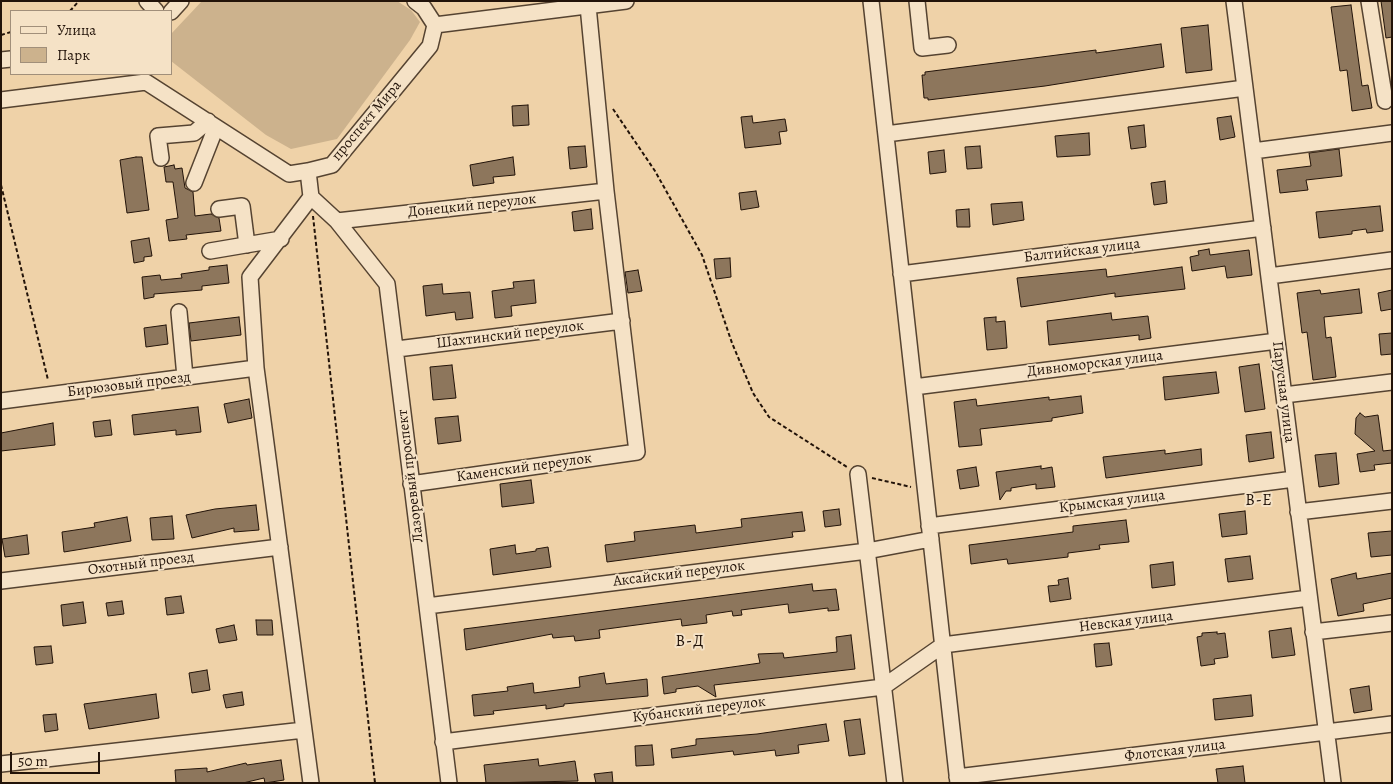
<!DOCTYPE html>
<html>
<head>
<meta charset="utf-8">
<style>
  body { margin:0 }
  #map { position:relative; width:1393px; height:784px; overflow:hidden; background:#efd2a8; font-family:Alegreya,serif }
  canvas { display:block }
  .frame { position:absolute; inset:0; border:2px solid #221309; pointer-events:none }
  .legend { position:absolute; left:10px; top:10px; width:162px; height:65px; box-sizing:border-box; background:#f5e2c6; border:1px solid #a18f7a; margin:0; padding:6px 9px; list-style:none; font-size:15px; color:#221309 }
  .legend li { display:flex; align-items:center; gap:10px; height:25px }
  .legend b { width:25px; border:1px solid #a18f7a }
  .scale { position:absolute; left:10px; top:752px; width:90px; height:22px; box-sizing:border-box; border:2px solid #221309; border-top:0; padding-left:6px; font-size:15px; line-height:18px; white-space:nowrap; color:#221309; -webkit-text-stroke:4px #f5e2c6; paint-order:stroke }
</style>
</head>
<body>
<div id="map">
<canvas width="1393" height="784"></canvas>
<div class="frame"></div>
<ul class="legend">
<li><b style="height:6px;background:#f5e2c6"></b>Улица</li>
<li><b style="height:14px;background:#ccb28d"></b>Парк</li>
</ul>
<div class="scale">50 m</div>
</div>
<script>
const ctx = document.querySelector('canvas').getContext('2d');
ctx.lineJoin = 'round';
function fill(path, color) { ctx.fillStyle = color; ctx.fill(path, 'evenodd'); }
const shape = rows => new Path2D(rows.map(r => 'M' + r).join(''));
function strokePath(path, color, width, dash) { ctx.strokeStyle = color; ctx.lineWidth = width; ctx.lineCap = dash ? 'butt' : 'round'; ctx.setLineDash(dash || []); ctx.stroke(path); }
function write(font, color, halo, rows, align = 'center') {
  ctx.font = font + ' Alegreya,serif'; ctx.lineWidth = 4; ctx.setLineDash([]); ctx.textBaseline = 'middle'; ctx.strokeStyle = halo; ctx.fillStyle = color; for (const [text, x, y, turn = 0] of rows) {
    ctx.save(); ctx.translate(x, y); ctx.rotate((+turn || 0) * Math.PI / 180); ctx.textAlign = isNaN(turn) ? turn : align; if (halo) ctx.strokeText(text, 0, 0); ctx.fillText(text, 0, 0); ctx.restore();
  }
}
const green = shape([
  [202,1,397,1,411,10,420,22,410,40,337,139,291,149,266,135,171,61,171,34]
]);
const building = shape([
  [1381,1,1392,1,1392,37,1386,38,1381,1],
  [1351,5,1362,86,1368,85,1372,108,1352,111,1347,70,1340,71,1331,7,1351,5],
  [1208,25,1212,70,1186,73,1181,28,1208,25],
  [1161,44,1164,67,1045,86,928,100,928,98,924,98,922,75,925,75,925,72,1096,50,1096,53,1161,44],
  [528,105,529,125,513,126,512,106,528,105],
  [752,116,753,123,785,119,787,131,779,132,781,144,745,148,741,117,752,116],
  [1231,116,1235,137,1220,140,1217,118,1231,116],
  [1144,125,1146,147,1131,149,1128,127,1144,125],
  [1089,133,1090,155,1057,157,1055,136,1089,133],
  [585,146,587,167,570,169,568,147,585,146],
  [980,146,982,168,967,169,965,147,980,146],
  [1339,149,1342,176,1306,180,1308,190,1280,193,1277,170,1311,166,1309,153,1339,149],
  [944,150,946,172,930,174,928,152,944,150],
  [136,157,142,157,149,210,127,213,120,160,136,157],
  [513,157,515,175,493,177,494,183,473,186,470,165,513,157],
  [174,165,175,169,182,168,185,188,193,192,195,216,211,214,219,218,221,231,186,235,187,239,169,241,166,220,178,218,173,182,166,182,164,167,174,165],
  [1165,181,1167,203,1154,205,1151,183,1165,181],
  [756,191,759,207,741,210,739,193,756,191],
  [1022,202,1024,220,993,225,991,204,1022,202],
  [1380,206,1383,231,1367,233,1366,229,1352,231,1352,234,1319,238,1316,212,1380,206],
  [591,209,593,229,574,231,572,212,591,209],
  [969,209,970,227,957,227,956,210,969,209],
  [149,238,152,256,144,257,144,261,134,263,131,241,149,238],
  [1209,249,1210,255,1249,250,1252,275,1227,278,1225,266,1192,271,1190,257,1199,255,1198,251,1209,249],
  [730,258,731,277,716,279,714,259,730,258],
  [227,265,229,283,202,286,202,290,154,294,154,297,144,299,142,277,160,275,161,280,182,278,181,274,209,270,209,267,227,265],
  [1182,267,1185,289,1115,297,1115,293,1021,307,1017,278,1106,269,1107,277,1182,267],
  [638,270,642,291,628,293,625,272,638,270],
  [534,280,536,303,511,306,512,316,495,318,492,291,514,288,513,282,534,280],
  [442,284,443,294,470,292,473,318,456,320,455,312,426,316,423,286,442,284],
  [1359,289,1362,313,1324,317,1326,338,1331,337,1336,377,1313,380,1307,332,1302,333,1297,293,1320,290,1321,294,1359,289],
  [1392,290,1392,309,1381,311,1378,293,1392,290],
  [1111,313,1112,320,1148,316,1151,338,1139,340,1139,335,1049,345,1047,321,1111,313],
  [239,317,241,335,191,341,189,323,239,317],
  [996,317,996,322,1005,321,1007,348,987,350,984,318,996,317],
  [166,325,168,344,146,347,144,328,166,325],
  [1392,333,1392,354,1381,355,1379,334,1392,333],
  [1259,364,1265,409,1245,412,1239,367,1259,364],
  [452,365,456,398,433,400,430,367,452,365],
  [1216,372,1219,393,1165,400,1163,377,1216,372],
  [1081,396,1083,413,1052,418,1052,421,980,429,982,445,959,447,954,402,976,399,977,406,1049,397,1049,400,1081,396],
  [249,399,252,418,228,423,224,404,249,399],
  [198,407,201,432,176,435,176,430,134,435,132,415,198,407],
  [1360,413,1365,417,1378,415,1383,451,1392,450,1392,463,1374,465,1375,470,1360,472,1357,454,1375,451,1355,434,1356,418,1360,413],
  [458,416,461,441,438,444,435,418,458,416],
  [110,420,112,435,95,437,93,422,110,420],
  [53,423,55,445,1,451,1,433,53,423],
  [1271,432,1274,458,1249,462,1246,435,1271,432],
  [1201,449,1202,465,1106,478,1103,457,1165,450,1165,454,1201,449],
  [1336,453,1339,484,1319,487,1315,455,1336,453],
  [1041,466,1041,469,1052,467,1055,487,1036,489,1036,484,1011,488,1011,491,1006,491,1000,500,996,472,1041,466],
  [976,467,979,486,960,489,957,470,976,467],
  [531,480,534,503,502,507,500,484,531,480],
  [256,505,259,530,234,532,234,528,192,538,186,515,215,509,256,505],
  [839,509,841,525,825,527,823,511,839,509],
  [1245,511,1247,534,1222,537,1219,514,1245,511],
  [802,512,805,531,792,532,793,537,607,562,605,545,635,541,634,532,695,525,696,533,742,527,741,519,802,512],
  [172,516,174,539,152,540,150,518,172,516],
  [127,517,131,541,64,552,62,532,95,527,94,523,127,517],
  [1126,520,1129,542,1099,545,1100,549,1068,553,1068,557,1008,564,1007,559,971,564,969,545,1073,532,1073,526,1126,520],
  [1392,531,1392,555,1371,557,1368,533,1392,531],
  [27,535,29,554,5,557,2,539,27,535],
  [515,545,516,554,536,551,536,549,548,547,551,567,493,575,490,549,515,545],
  [1250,556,1253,579,1228,582,1225,559,1250,556],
  [1173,562,1175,585,1152,588,1150,565,1173,562],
  [1356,573,1357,579,1392,573,1392,598,1363,604,1364,611,1338,616,1331,579,1356,573],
  [1068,578,1071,599,1050,602,1048,586,1059,585,1058,580,1068,578],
  [812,584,813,591,836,589,839,610,828,611,828,608,789,613,788,604,741,610,742,615,733,616,732,611,706,615,707,623,682,626,681,619,599,630,600,638,575,641,574,636,553,638,552,634,466,650,464,629,812,584],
  [181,596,184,613,167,615,165,598,181,596],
  [122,601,124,614,108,616,106,603,122,601],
  [83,602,86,623,63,626,61,605,83,602],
  [256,620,272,620,273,635,257,635,256,620],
  [234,625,237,640,219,643,216,629,234,625],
  [1291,628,1295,655,1272,658,1269,631,1291,628],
  [1217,632,1217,634,1225,633,1228,657,1214,659,1215,664,1201,666,1197,637,1202,636,1202,633,1217,632],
  [851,635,855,669,714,685,716,697,698,686,676,689,676,692,664,694,662,677,760,663,758,654,783,653,784,658,837,652,836,637,851,635],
  [1109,643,1112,665,1096,667,1094,644,1109,643],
  [51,646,53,663,36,665,34,647,51,646],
  [207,670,210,690,192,693,189,673,207,670],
  [604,673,606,684,647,679,648,696,564,704,564,706,546,709,546,705,493,711,494,714,474,716,472,695,508,691,507,687,533,683,534,693,580,687,579,677,604,673],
  [1369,686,1372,710,1354,713,1350,689,1369,686],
  [242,692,244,705,226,708,223,695,242,692],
  [156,694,159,718,89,729,84,704,156,694],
  [1251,695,1253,716,1215,720,1213,699,1251,695],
  [56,714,58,730,45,732,43,715,56,714],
  [860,719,865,754,849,756,844,721,860,719],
  [826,724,829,741,798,745,799,753,776,756,775,750,734,755,733,751,672,758,671,749,696,745,696,739,757,734,826,724],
  [652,745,654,765,636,766,635,746,652,745],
  [538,759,539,766,575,761,578,781,486,783,484,765,538,759],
  [281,760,284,780,265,783,264,778,243,783,176,783,175,770,207,768,207,772,246,763,247,765,281,760],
  [1243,766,1245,783,1218,783,1216,769,1243,766],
  [612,772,613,783,596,783,594,774,612,772]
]);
const path = shape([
  [70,11,79,1],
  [1,35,11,32],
  [613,109,655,171,702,255,732,343,753,393,769,417,847,467],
  [1,185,48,380],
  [313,216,375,783],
  [872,478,911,487]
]);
const minor = shape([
  [147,1,156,11],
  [871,1,958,783],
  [917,1,922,48,948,45],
  [1234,1,1333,783],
  [1369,1,1385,101],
  [171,12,181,1],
  [435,25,626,1],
  [1,60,11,59],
  [1,100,146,82,289,174,308,171,332,165,430,46,435,25,424,8,415,1],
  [886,134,1245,88],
  [1253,151,1392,133],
  [161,158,158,136,194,133,208,121],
  [308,171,311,197,250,277,256,368,311,783],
  [194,183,216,127],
  [311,197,337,221,387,284,449,783],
  [219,209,242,206,247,245],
  [337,221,606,191],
  [210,251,281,239],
  [901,274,1263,228],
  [1269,276,1392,260],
  [179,312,185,377],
  [397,349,622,321],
  [914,387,1277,341],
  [1284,395,1392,382],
  [1,401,256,368],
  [858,474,895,783],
  [411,484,637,452,606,191,588,6],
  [1298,512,1392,501],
  [929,526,1294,479],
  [1,581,280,547],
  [427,606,867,551,931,539],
  [1313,632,1392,623],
  [443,742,883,687,943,645,1309,598],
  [1,764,304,730],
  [957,777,1392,724]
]);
const streetNames = [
  ["проспект Мира",367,121,-50],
  ["Донецкий переулок",472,206,-6],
  ["Балтийская улица",1082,251,-7],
  ["Шахтинский переулок",510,335,-7],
  ["Дивноморская улица",1095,364,-7],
  ["Бирюзовый проезд",129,385,-7],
  ["Парусная улица",1283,392,83],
  ["Каменский переулок",524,468,-8],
  ["Лазоревый проспект",411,476,-97],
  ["Крымская улица",1112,502,-7],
  ["Охотный проезд",141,564,-7],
  ["Аксайский переулок",679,574,-7],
  ["Невская улица",1126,622,-7],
  ["Кубанский переулок",699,710,-7],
  ["Флотская улица",1175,751,-7]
];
const neighbourhoodNames = [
  ["В-Е",1259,501],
  ["В-Д",690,642]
];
fill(green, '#ccb28d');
fill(building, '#8d765c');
strokePath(building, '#221309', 1);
strokePath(minor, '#554331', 18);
strokePath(path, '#221309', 2, [4, 2.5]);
strokePath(minor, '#f5e2c6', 15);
write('15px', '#221309', '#f5e2c6', streetNames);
ctx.letterSpacing = '1px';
write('16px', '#221309', '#f5e2c6', neighbourhoodNames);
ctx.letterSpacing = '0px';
</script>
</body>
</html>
